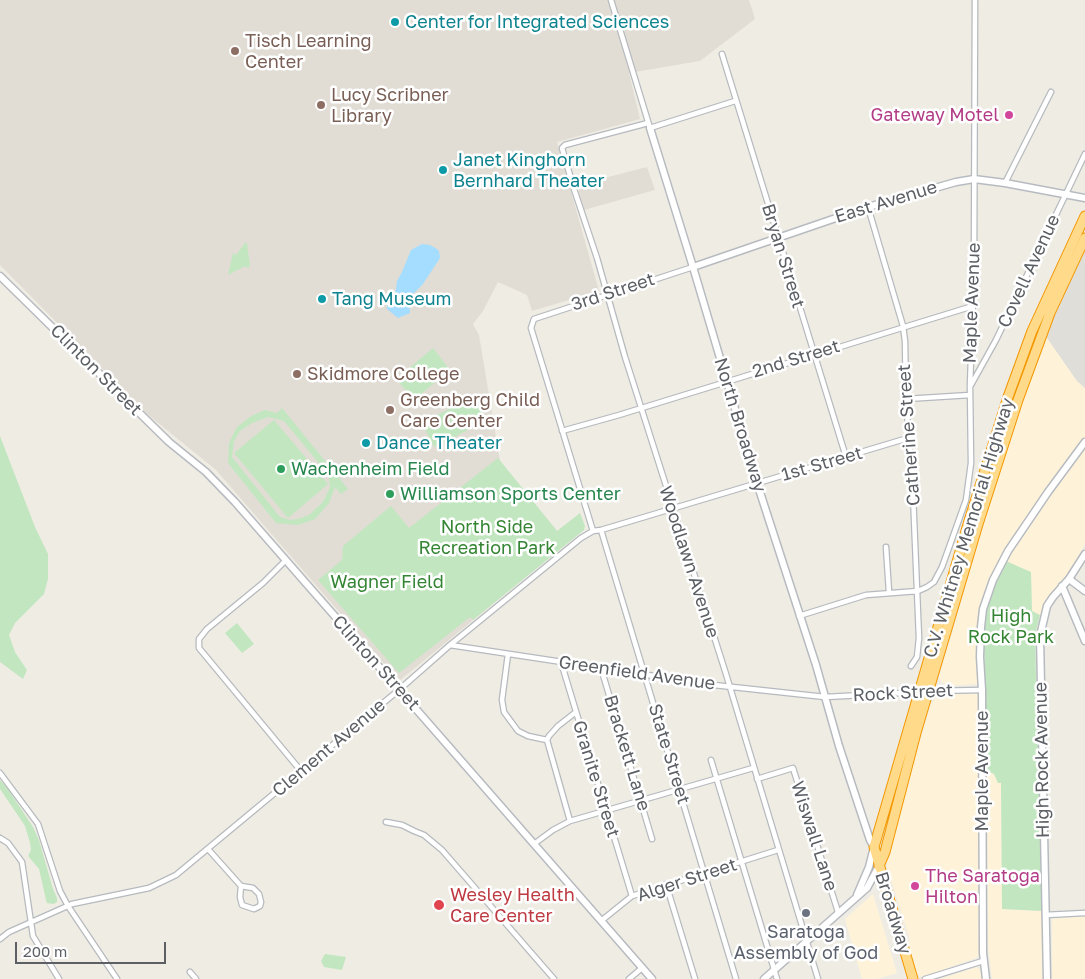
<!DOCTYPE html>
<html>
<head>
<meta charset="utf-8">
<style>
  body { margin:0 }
  #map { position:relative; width:1085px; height:979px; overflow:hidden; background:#efece4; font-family:"Golos Text",sans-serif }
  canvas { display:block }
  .scale { position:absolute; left:15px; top:942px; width:151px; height:22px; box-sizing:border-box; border:2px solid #5c6065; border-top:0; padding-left:6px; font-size:15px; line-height:18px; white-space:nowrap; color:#5c6065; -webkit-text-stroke:4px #fff; paint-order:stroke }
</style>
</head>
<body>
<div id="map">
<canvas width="1085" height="979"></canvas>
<div class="scale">200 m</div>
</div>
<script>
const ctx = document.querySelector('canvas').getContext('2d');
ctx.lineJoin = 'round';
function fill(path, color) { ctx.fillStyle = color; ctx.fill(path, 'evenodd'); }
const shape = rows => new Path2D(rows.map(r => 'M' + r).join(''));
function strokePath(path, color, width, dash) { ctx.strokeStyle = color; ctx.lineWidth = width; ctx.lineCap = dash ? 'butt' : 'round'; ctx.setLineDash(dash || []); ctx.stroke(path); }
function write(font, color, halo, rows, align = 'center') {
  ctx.font = font + ' "Golos Text",sans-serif'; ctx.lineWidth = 5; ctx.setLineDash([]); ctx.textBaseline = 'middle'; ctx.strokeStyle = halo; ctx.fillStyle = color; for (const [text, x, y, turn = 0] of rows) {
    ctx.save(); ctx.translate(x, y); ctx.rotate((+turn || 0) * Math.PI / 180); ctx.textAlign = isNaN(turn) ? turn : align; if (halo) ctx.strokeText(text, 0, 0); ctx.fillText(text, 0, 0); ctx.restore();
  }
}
const commercial = shape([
  [1045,335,1077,381,1085,388,1085,437,1054,478,1006,547,989,579,981,606,978,623,978,684,947,686,941,682,939,677,1001,465],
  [1085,449,1085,543,1070,573,1054,591,1040,615,1032,611,1031,573,1006,561,1059,484],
  [976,693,979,696,980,954,976,958,922,977,917,974,908,941,910,940,887,867,886,853,931,704,936,698,945,695],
  [987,771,994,774,998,783,1001,783,1002,909,1042,911,1043,979,992,979,988,946],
  [873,894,897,973,877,979,862,979,845,919],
  [1085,916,1085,979,1052,979,1052,919],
  [977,967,980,970,982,979,940,979]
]);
const industrial = shape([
  [1085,246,1085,388,1077,381,1045,335]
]);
const education = shape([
  [0,0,749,0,755,19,700,61,629,73,640,119,557,142,599,291,532,311,527,295,498,282,483,311,473,324,479,335,500,461,567,543,399,681,216,470,146,413,0,265],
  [647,167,655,190,584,210,577,185]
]);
const green = shape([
  [245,243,247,243,250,266,248,268,245,266,228,275,233,253,236,255],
  [433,348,450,370,414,400,396,379],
  [474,396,486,421,434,447,422,423],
  [282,408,348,489,341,494,335,487,329,503,315,519,298,525,276,523,228,463,229,443,237,427,251,416,265,410,277,413],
  [268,417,284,421,327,473,329,480,330,487,323,502,309,515,298,519,290,520,280,517,232,457,234,441,240,431,252,423],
  [274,420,328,484,288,518,234,453],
  [0,436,35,527,48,554,48,579,44,594,15,623,9,635,15,652,27,670,23,679,0,662],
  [498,458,557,531,580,513,585,526,584,530,473,620,470,617,399,673,318,580,342,560,343,546,391,506,409,528],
  [1006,561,1031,572,1032,611,1040,615,1035,635,1042,911,1002,909,1001,783,998,783,994,774,987,771,984,637,985,619,990,598],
  [237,623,254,644,242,653,225,633],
  [0,780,8,789,33,827,39,840,53,889,57,898,57,902,54,904,47,903,46,900,39,869,28,856,31,850,30,843,25,826,0,789],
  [325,954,346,957,342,970,324,967,321,961]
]);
const water = shape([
  [422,244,430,245,437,249,439,251,440,258,423,284,409,298,410,313,398,318,387,309,387,306,389,302,394,303,397,281,402,272,411,250]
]);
const street = shape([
  [611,0,650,128,735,101],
  [722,54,846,457],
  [648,123,565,145,562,148,574,189,597,258,625,357,726,674,818,979],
  [1005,183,1051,92],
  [868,207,903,326,905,341,906,399,913,494,919,638,917,657,911,666],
  [971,385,996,340,1085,154],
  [906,399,970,395],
  [562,431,619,415,973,306],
  [601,530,736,979],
  [593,531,531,328,534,319,693,267],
  [886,547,889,592],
  [286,560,263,583,207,629,199,639,199,648,301,771],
  [799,616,866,595,918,591,927,587,934,582,942,567,966,500,971,463,970,386,974,270,975,0],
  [450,645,714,685,825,697,920,692],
  [508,654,502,700,504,712,518,731,528,736,547,740],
  [561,662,632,896],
  [601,668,652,839],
  [928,691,982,690],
  [711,760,777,979],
  [0,773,38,824,60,891,68,906,117,979],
  [757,779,793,768,838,912],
  [570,821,547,740,549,736,558,726,576,712],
  [386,822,402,825,414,831,424,835,442,850,554,979],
  [0,838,8,843,22,862,33,936,59,979],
  [534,844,553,830,570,821,753,768],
  [208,849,241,886],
  [666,884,695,979],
  [241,886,253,888,259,894,261,902,260,906,254,909,242,905,240,897,241,886],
  [1045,915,1085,913],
  [601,921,632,896,778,850],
  [0,939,9,932,72,904,149,888,176,875,400,689,450,645,581,538,593,531,601,530,908,438],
  [190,972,196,979],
  [629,979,642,968],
  [925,979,983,961]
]);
const secondary = shape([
  [650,128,693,267,757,483,816,665,839,746,870,840,874,847,869,867,857,895],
  [693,267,868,207,956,182,974,179,1005,183,1085,198],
  [0,276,169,442,206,472,235,502,652,979],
  [1069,579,1085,591],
  [1062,586,1085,641],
  [764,979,867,888,879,866],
  [986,979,983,953,982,690,980,657,981,627,983,609,993,580,1008,551,1048,492,1085,442],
  [1047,979,1040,636,1047,606,1053,597,1069,579,1085,554]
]);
const highway = shape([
  [879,866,885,852,916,733,979,521,1018,400,1050,313,1085,238],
  [913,979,874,847,968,524,1008,397,1032,331,1085,216]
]);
const markers = [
  [395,22,5,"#0f9aa8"],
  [235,51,5,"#8d6e63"],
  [321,105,5,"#8d6e63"],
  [1009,115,5,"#d1479c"],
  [443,170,5,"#0f9aa8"],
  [322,299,5,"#0f9aa8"],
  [297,374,5,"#8d6e63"],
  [390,410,5,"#8d6e63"],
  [366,443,5,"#0f9aa8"],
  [281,469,5,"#2e9e5b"],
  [390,494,5,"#2e9e5b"],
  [915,886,5,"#d1479c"],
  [439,905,6,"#e0444e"],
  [806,913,5,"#6b7280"]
];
const cultureNames = [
  ["Center for Integrated Sciences",405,22],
  ["Janet Kinghorn",453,160],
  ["Bernhard Theater",453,181],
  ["Tang Museum",332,299],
  ["Dance Theater",376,443]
];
const educationNames = [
  ["Tisch Learning",245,41],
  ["Center",245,62],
  ["Lucy Scribner",331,95],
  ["Library",331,116],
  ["Skidmore College",307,374],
  ["Greenberg Child",400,400],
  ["Care Center",400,421]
];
const hotelNames = [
  ["Gateway Motel",999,115],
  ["The Saratoga",925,876,"left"],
  ["Hilton",925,897,"left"]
];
const streetNames = [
  ["East Avenue",886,202,-17],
  ["Bryan Street",783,256,73],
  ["Covell Avenue",1029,271,-65],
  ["3rd Street",613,292,-18],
  ["Maple Avenue",972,303,-88],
  ["2nd Street",796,359,-17],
  ["Clinton Street",96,370,45],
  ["North Broadway",740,425,73],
  ["Catherine Street",909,435,-94],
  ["1st Street",822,464,-16],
  ["C.V. Whitney Memorial Highway",969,528,-73],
  ["Woodlawn Avenue",689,562,72],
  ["Clinton Street",376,663,48],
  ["Greenfield Avenue",637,673,8],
  ["Rock Street",903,693,-3],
  ["Clement Avenue",329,748,-40],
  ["Brackett Lane",627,753,73],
  ["State Street",669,754,73],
  ["High Rock Avenue",1042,760,-91],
  ["Maple Avenue",982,771,-90],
  ["Granite Street",596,779,73],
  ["Wiswall Lane",814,836,72],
  ["Alger Street",687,880,-18],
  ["Broadway",893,913,73]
];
const leisureNames = [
  ["Wachenheim Field",291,469],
  ["Williamson Sports Center",400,494]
];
const parkNames = [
  ["North Side",487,527],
  ["Recreation Park",487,548],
  ["Wagner Field",387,582],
  ["High",1011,616],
  ["Rock Park",1011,637]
];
const healthNames = [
  ["Wesley Health",450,895],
  ["Care Center",450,916]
];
const worshipNames = [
  ["Saratoga",806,932],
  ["Assembly of God",806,953]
];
fill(commercial, '#fef3d9');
fill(industrial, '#e0ded8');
fill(education, '#e1ddd5');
fill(green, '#c2e7c0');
fill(water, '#a4ddff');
strokePath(street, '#b6babe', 7);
strokePath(secondary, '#b7bbc0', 9);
strokePath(highway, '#f39700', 11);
strokePath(street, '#fff', 4.5);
strokePath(secondary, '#fff', 6);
strokePath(highway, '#ffda8b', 9);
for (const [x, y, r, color] of markers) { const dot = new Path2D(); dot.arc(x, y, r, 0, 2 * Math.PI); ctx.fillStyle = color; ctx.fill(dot); strokePath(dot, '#fff', 2); }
write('18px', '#0d838f', '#fff', cultureNames, 'left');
write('18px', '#785e54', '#fff', educationNames, 'left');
write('18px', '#b23c85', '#fff', hotelNames, 'right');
write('18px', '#5c6065', '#fff', streetNames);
write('18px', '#27864d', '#fff', leisureNames, 'left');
write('18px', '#348533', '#fff', parkNames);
write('18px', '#be3a42', '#fff', healthNames, 'left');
write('18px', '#5b616d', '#fff', worshipNames);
</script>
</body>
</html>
